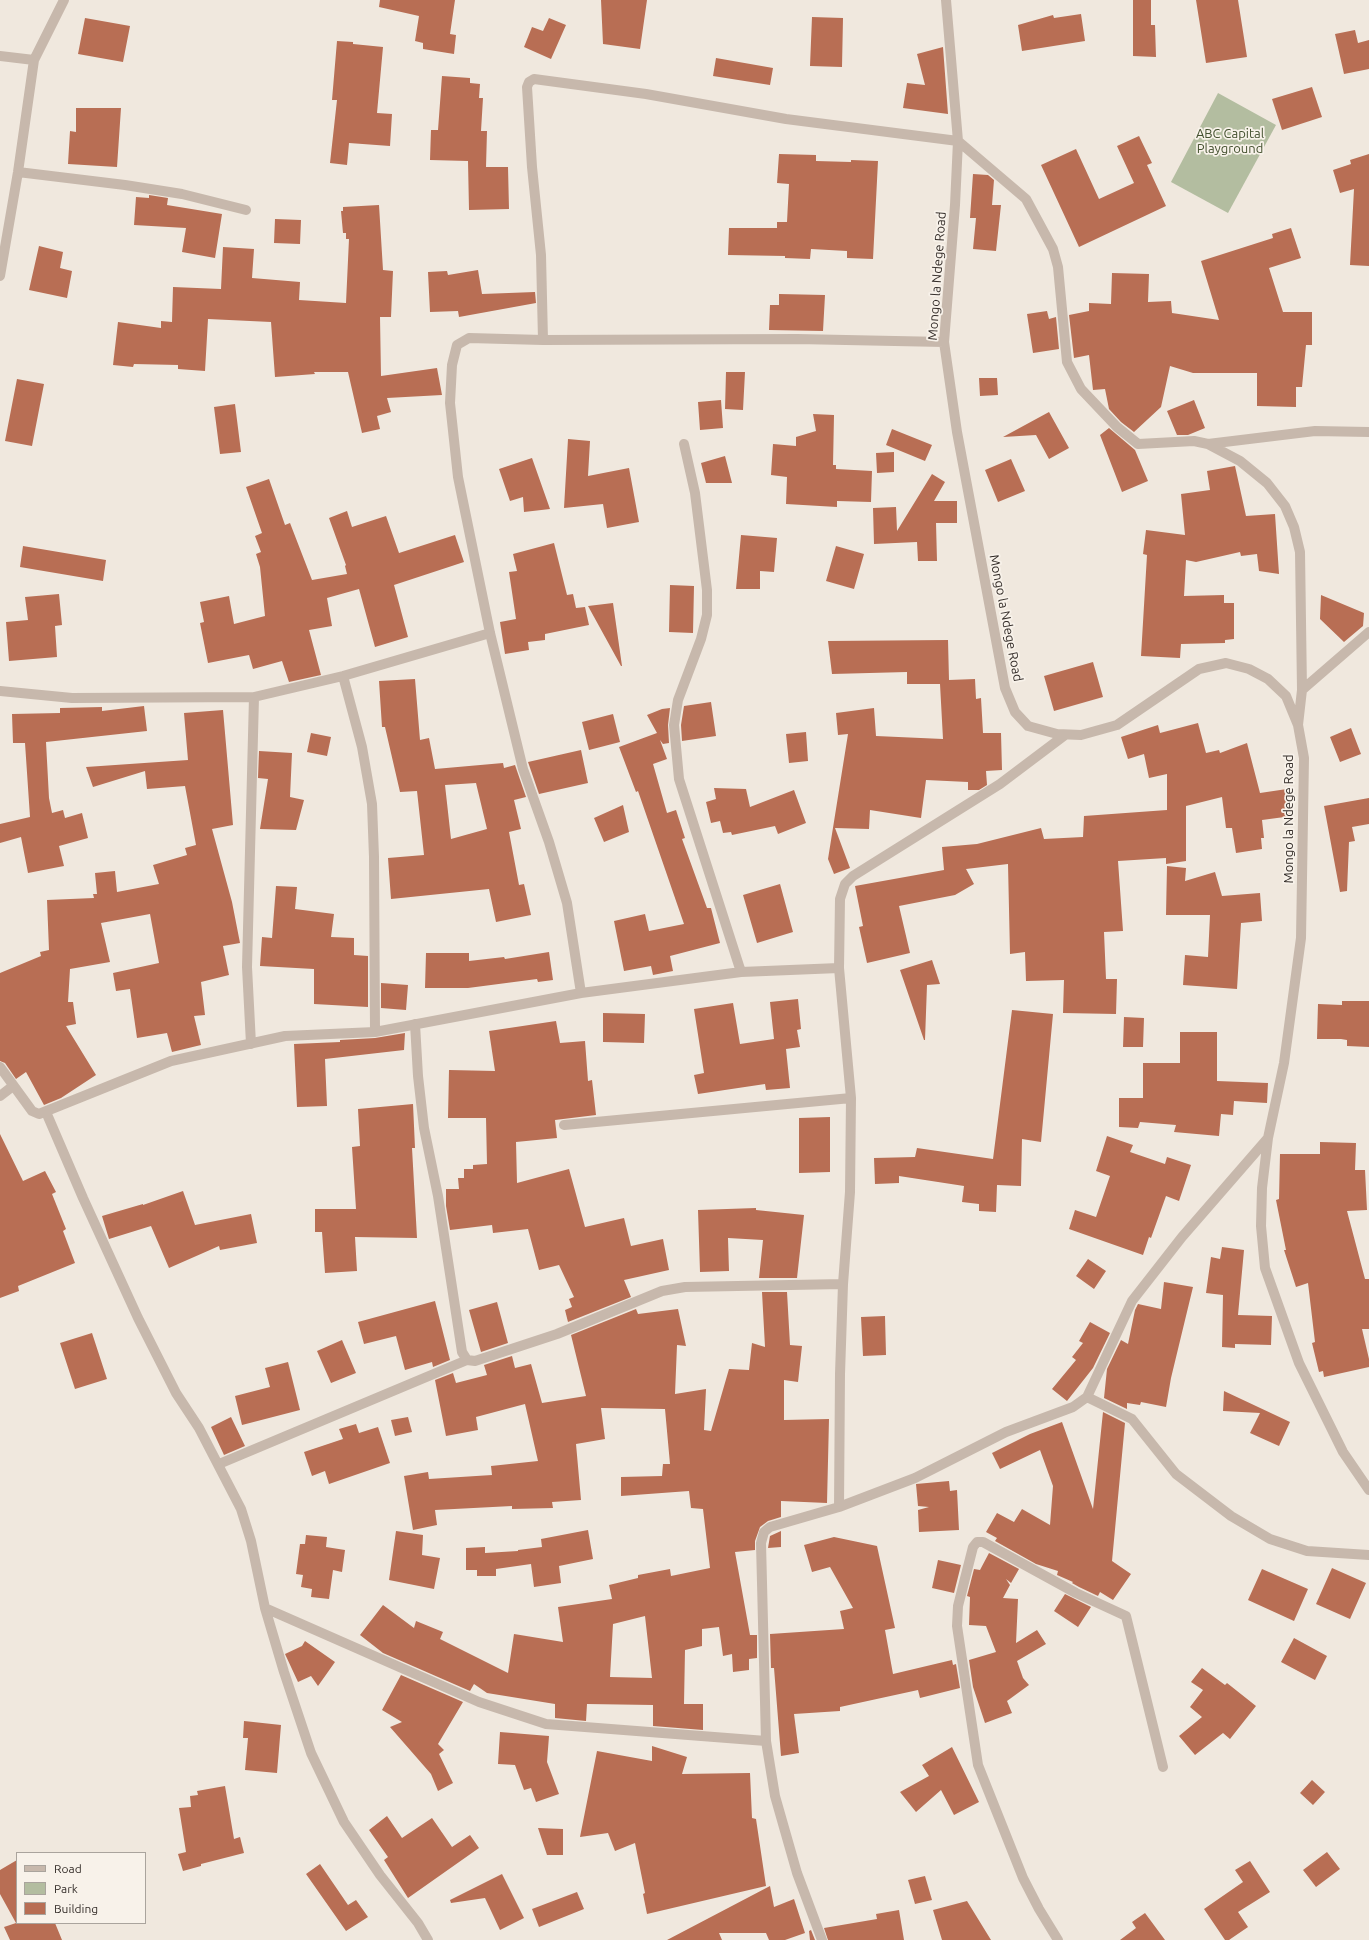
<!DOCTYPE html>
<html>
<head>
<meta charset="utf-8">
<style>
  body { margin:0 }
  #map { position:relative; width:1369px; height:1940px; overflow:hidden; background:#f0e8de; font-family:Ubuntu,sans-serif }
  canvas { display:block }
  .legend { position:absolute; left:16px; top:1852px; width:130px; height:72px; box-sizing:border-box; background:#f8f2ea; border:1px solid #aaa49d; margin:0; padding:5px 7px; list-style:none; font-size:12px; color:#352e2a }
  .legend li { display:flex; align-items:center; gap:8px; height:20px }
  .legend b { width:20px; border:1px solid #aaa49d }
</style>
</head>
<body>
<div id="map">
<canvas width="1369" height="1940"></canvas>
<ul class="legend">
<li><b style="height:5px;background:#c7b8ac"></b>Road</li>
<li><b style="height:11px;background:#b3bda0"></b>Park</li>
<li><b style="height:11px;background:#b86e54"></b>Building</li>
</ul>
</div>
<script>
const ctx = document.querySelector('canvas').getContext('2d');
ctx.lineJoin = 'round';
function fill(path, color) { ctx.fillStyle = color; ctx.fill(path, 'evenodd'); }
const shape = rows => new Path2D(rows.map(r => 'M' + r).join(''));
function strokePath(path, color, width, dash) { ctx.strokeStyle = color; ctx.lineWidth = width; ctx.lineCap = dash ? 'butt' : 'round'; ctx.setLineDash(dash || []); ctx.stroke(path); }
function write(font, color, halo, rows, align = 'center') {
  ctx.font = font + ' Ubuntu,sans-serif'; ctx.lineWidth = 3.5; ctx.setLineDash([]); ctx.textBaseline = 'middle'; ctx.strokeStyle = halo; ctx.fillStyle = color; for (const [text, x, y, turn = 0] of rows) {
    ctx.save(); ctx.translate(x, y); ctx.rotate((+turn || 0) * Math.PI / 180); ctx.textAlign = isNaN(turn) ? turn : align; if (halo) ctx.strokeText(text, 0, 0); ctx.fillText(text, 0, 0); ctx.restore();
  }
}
const green = shape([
  [1218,93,1276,125,1228,213,1171,182]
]);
const building = shape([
  [380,0,455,0,450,34,456,35,454,54,423,49,423,43,415,41,419,16,379,7],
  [601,0,647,0,640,49,603,44],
  [1133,0,1151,0,1151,25,1155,25,1156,57,1133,56],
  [1196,0,1238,0,1247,57,1206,63],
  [1081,14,1085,41,1022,51,1018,25,1053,15,1054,18],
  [812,17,843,18,842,67,810,66],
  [85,18,130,26,123,62,78,54],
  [549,18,566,25,551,59,524,47,532,27,543,31],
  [1355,30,1358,43,1369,40,1369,69,1344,74,1335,34],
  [337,41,353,42,353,44,383,47,377,113,392,114,390,146,349,143,347,165,330,163,337,100,332,100],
  [943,47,948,114,903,108,907,83,925,85,917,54],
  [716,58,773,68,770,85,713,76],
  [442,76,470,78,470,83,480,84,479,98,483,98,481,131,487,131,486,167,508,167,509,209,469,210,468,161,430,160,431,130,438,130],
  [1312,87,1322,117,1282,130,1272,99],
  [76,108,121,108,117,167,68,164,70,131,76,132],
  [1139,136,1152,163,1147,165,1166,206,1079,247,1041,165,1076,149,1099,199,1134,183,1117,146],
  [779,154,816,155,816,161,851,162,851,160,878,161,873,259,847,258,847,251,811,249,810,259,785,258,785,256,728,255,729,228,777,228,777,222,787,222,789,184,777,183],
  [1369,154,1369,266,1350,265,1354,189,1340,193,1333,170,1351,164,1350,160],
  [973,174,988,175,994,180,992,205,1001,205,996,251,973,249,976,218,970,218],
  [149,195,168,198,167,205,222,214,215,258,182,252,186,228,134,225,136,197,149,198],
  [379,205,383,270,393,271,391,317,380,317,381,376,437,368,442,395,387,398,391,412,377,416,380,429,362,433,348,372,314,372,315,374,275,377,271,322,208,319,205,371,178,369,178,365,134,364,133,367,113,365,118,322,161,328,161,321,172,322,173,287,221,289,223,247,254,249,252,278,300,282,299,300,346,303,349,239,346,239,346,233,343,233,341,211,343,211,343,207],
  [275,219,301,220,300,244,274,243],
  [1291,228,1301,258,1269,268,1283,312,1312,312,1312,345,1306,345,1302,387,1296,387,1296,407,1257,406,1257,373,1193,373,1170,366,1161,407,1134,432,1121,422,1109,409,1105,389,1093,390,1089,355,1074,358,1069,315,1089,311,1089,303,1111,304,1112,273,1149,274,1148,302,1171,301,1172,313,1219,320,1201,261,1273,238,1272,234],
  [39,246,63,252,60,268,72,271,67,298,29,290],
  [478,270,482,294,535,292,536,303,459,317,458,311,430,312,428,272,447,271,448,275],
  [779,294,825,295,823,331,769,330,770,305,779,305],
  [1047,311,1049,319,1056,317,1059,349,1033,353,1027,314],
  [726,372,745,372,743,410,725,409],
  [979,378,997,378,998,395,980,396],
  [17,379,44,384,32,446,5,441],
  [721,400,723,428,700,430,698,402],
  [1194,400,1205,428,1188,435,1177,435,1167,411],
  [235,404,241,452,220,454,214,407],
  [1049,412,1069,448,1049,459,1036,435,1003,437],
  [813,414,834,415,833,465,836,465,836,469,872,471,871,502,837,501,837,507,786,504,787,477,771,475,773,444,796,446,796,437,816,431],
  [1109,428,1135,450,1148,481,1122,492,1100,435],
  [892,429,932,445,925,461,886,445],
  [568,439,590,441,588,476,629,468,639,522,607,528,603,504,564,508],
  [894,452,894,472,877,473,876,453],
  [725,456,732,483,706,483,701,463],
  [532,458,550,509,524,512,523,497,510,501,499,469],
  [1011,459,1025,491,998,502,985,470],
  [1235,466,1246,516,1275,514,1279,574,1259,571,1257,554,1241,556,1240,552,1196,562,1186,560,1184,596,1224,595,1224,603,1234,603,1234,639,1225,640,1225,643,1181,644,1180,658,1141,656,1147,555,1143,554,1146,530,1185,535,1181,494,1210,490,1207,471],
  [932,474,945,482,934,501,957,501,957,523,936,523,937,561,918,561,917,542,874,544,873,508,896,507,897,531],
  [269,479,285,525,290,523,312,580,347,574,345,566,346,565,329,518,347,511,352,527,386,516,399,553,455,535,464,562,394,585,408,637,375,647,359,589,327,598,332,626,309,630,321,675,289,682,282,661,253,669,249,655,208,663,200,623,204,622,200,602,229,596,234,624,265,616,260,567,256,554,261,552,255,536,262,533,246,487],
  [741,535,777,538,774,572,760,571,760,589,736,589],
  [554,543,567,595,573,594,576,608,585,607,589,625,545,634,545,640,528,642,529,650,505,654,500,622,516,619,509,572,517,571,513,554],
  [23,546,106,560,103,581,20,567],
  [836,546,864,554,854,589,826,581],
  [670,585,694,586,693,633,669,632],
  [59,594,62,625,55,626,57,657,9,661,6,622,28,620,25,597],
  [1321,595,1364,613,1363,626,1344,642,1320,619],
  [613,603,622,666,621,666,588,606],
  [948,640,949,680,975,679,976,699,981,698,983,733,1001,733,1002,770,986,771,987,785,979,790,968,790,968,782,926,780,921,818,870,810,869,829,835,828,850,868,834,874,828,859,848,734,838,735,836,713,874,708,876,736,943,739,940,684,907,684,907,672,832,674,828,641],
  [1093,662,1103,697,1054,711,1044,676],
  [415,679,420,740,429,738,435,769,503,763,504,768,515,765,526,797,514,800,521,829,509,832,519,885,524,884,531,915,496,922,489,889,391,899,388,858,424,855,417,791,400,792,385,727,382,727,379,681],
  [476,783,487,829,451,839,445,785],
  [711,702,716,736,682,741,681,725,684,706],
  [144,706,147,731,46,742,49,798,52,813,63,810,65,818,82,813,88,838,59,846,64,866,28,873,21,837,0,843,0,824,30,817,25,743,13,743,12,714,60,713,60,708,102,707,102,711],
  [670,708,668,725,669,743,663,744,660,740,667,759,653,764,667,813,676,810,685,838,682,839,707,908,711,908,720,943,670,956,673,971,653,975,651,966,624,971,614,921,645,914,649,931,684,924,638,791,636,792,619,747,657,733,647,715,662,709],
  [223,710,233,825,212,829,232,902,240,943,223,946,229,975,201,982,205,1015,194,1016,201,1045,172,1052,167,1033,137,1038,130,989,116,991,113,973,159,963,150,914,101,923,110,962,70,969,68,1002,73,1002,76,1024,66,1026,96,1075,61,1098,44,1105,26,1072,16,1079,5,1063,0,1061,0,973,41,956,40,952,49,950,47,900,94,898,93,894,97,894,95,873,115,871,117,892,159,884,153,865,187,855,185,848,196,845,185,786,147,789,145,771,93,787,86,767,188,760,184,713],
  [613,714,620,742,589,750,582,722],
  [1198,723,1206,753,1219,750,1220,753,1247,743,1260,793,1287,789,1292,816,1262,820,1264,838,1261,838,1262,849,1236,853,1232,828,1226,828,1222,797,1186,806,1186,861,1166,864,1166,858,1118,861,1123,931,1104,932,1106,979,1117,979,1116,1014,1063,1013,1064,980,1026,981,1025,952,1010,954,1008,864,966,869,974,884,955,895,899,906,910,953,867,963,859,927,863,926,855,886,944,870,942,847,977,844,1041,828,1044,839,1083,837,1084,816,1167,810,1167,774,1149,778,1144,754,1128,759,1121,737,1158,725,1160,733],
  [1351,728,1361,754,1340,762,1330,737],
  [806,732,808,761,789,763,786,734],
  [311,733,331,737,327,756,307,752],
  [581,750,588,783,539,794,528,762],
  [259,751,292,753,290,797,304,800,296,830,260,829,268,779,258,778],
  [714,788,746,789,750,807,794,790,806,823,778,834,775,826,732,835,731,832,723,833,720,821,711,823,706,802,716,799],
  [1369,798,1369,824,1352,827,1355,841,1349,842,1347,891,1340,892,1324,806],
  [623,805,629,832,604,842,594,818],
  [1167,866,1186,868,1185,881,1215,872,1222,896,1260,893,1262,921,1241,923,1237,989,1183,985,1185,955,1208,957,1210,915,1166,915],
  [780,884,793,932,757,943,743,895],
  [276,886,297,887,295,909,334,914,331,937,354,938,354,955,368,956,368,1007,314,1004,314,969,260,966,262,937,272,938],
  [549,952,553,980,538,982,537,979,468,988,425,988,426,953,469,953,469,961,504,957,505,959],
  [932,960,940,984,927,985,925,1040,924,1040,900,970],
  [381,983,408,985,406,1010,381,1008],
  [798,999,801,1029,797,1030,800,1047,786,1049,790,1088,766,1090,765,1084,698,1094,694,1075,704,1073,694,1009,733,1003,740,1044,774,1039,770,1002],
  [1342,1001,1369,1001,1369,1047,1347,1046,1347,1040,1341,1039,1317,1039,1318,1004,1342,1005],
  [1012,1010,1053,1014,1041,1142,1022,1139,1021,1186,997,1185,996,1212,979,1211,979,1204,962,1202,964,1186,899,1176,899,1183,875,1184,874,1158,915,1157,917,1148,993,1159],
  [603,1013,645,1014,644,1043,603,1042],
  [1124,1017,1144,1018,1143,1047,1123,1047],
  [556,1021,560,1043,585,1041,588,1081,592,1080,596,1115,555,1120,557,1138,516,1142,517,1183,569,1169,585,1227,624,1218,631,1246,663,1239,669,1270,624,1280,631,1297,568,1322,565,1310,572,1307,569,1299,574,1297,559,1265,539,1270,528,1229,493,1233,492,1225,450,1230,446,1206,446,1189,459,1189,458,1178,464,1178,464,1169,473,1169,473,1165,487,1164,486,1118,448,1118,449,1070,495,1071,489,1031],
  [1180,1032,1217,1032,1217,1081,1268,1083,1267,1103,1234,1101,1233,1115,1221,1114,1219,1136,1174,1132,1176,1125,1140,1122,1138,1128,1119,1127,1119,1098,1143,1098,1143,1063,1180,1063],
  [405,1033,404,1050,325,1059,327,1106,297,1107,294,1044,340,1042,340,1040,375,1038],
  [413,1104,415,1148,412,1148,417,1238,355,1237,357,1271,325,1273,322,1232,315,1232,315,1209,356,1209,352,1147,360,1146,358,1109],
  [830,1117,830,1172,799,1173,799,1118],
  [0,1134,23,1181,45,1171,56,1192,52,1194,66,1229,63,1231,75,1263,18,1286,19,1291,0,1298],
  [1107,1136,1133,1145,1130,1152,1165,1164,1167,1157,1191,1165,1179,1201,1166,1196,1151,1238,1149,1237,1143,1255,1069,1229,1075,1210,1096,1217,1110,1176,1096,1171],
  [1320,1142,1356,1143,1355,1170,1365,1170,1367,1210,1347,1211,1365,1279,1369,1279,1369,1329,1362,1329,1369,1359,1369,1367,1324,1377,1323,1371,1319,1372,1312,1343,1315,1342,1308,1283,1296,1287,1284,1250,1286,1250,1276,1200,1279,1199,1280,1154,1320,1154],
  [183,1191,195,1225,251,1214,257,1243,220,1250,219,1246,169,1268,151,1226,109,1239,102,1216,143,1204,143,1205],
  [756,1208,756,1210,804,1215,797,1278,759,1278,763,1240,728,1238,729,1271,700,1272,698,1210],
  [1222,1247,1244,1250,1238,1315,1272,1316,1271,1345,1235,1344,1235,1348,1222,1347,1223,1295,1206,1293,1211,1257,1220,1259],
  [1088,1259,1106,1271,1094,1289,1076,1276],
  [1164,1282,1193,1287,1171,1378,1166,1407,1141,1402,1140,1405,1127,1403,1127,1409,1104,1398,1107,1369,1121,1340,1128,1344,1135,1310,1138,1304,1161,1309],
  [762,1292,787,1292,790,1345,802,1346,798,1382,784,1380,784,1420,829,1419,827,1503,781,1501,781,1517,768,1521,760,1527,755,1541,755,1550,735,1552,750,1635,757,1635,757,1658,749,1659,749,1670,733,1672,732,1654,723,1656,719,1627,702,1629,702,1646,685,1650,684,1704,703,1704,703,1730,653,1726,653,1705,587,1704,586,1721,555,1718,555,1704,487,1693,474,1684,470,1691,383,1653,360,1635,383,1605,414,1628,416,1621,443,1632,440,1639,508,1673,514,1634,563,1642,558,1607,612,1599,609,1585,638,1578,638,1575,670,1569,671,1576,710,1568,703,1509,691,1508,689,1491,621,1496,621,1477,662,1476,663,1464,670,1464,665,1409,601,1408,605,1439,576,1444,581,1500,552,1502,553,1508,512,1509,512,1506,435,1510,437,1525,413,1530,404,1476,428,1472,429,1479,492,1475,491,1466,538,1461,525,1404,476,1417,478,1430,446,1436,435,1380,453,1373,456,1383,487,1375,484,1365,512,1356,515,1368,531,1364,542,1403,586,1396,571,1335,636,1309,638,1314,678,1309,686,1346,677,1345,675,1394,706,1389,704,1430,711,1431,729,1369,749,1370,752,1343,765,1347],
  [645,1616,652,1678,610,1677,613,1624],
  [435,1301,450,1360,433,1367,432,1362,405,1370,396,1336,364,1344,358,1322],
  [497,1302,508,1343,481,1352,469,1310],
  [885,1316,886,1355,863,1356,861,1317],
  [1090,1322,1110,1333,1093,1368,1067,1401,1052,1389,1076,1360,1072,1357,1083,1343,1079,1341],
  [92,1333,107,1379,75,1389,60,1343],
  [342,1340,356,1373,331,1383,317,1351],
  [288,1362,300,1410,242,1425,235,1396,270,1387,265,1368],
  [1224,1391,1290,1422,1279,1446,1250,1433,1260,1413,1223,1411],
  [1103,1412,1125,1423,1112,1561,1131,1574,1113,1600,1100,1592,1098,1596,1079,1587,1072,1583,1073,1582,1057,1575,1058,1571,1036,1564,995,1541,997,1538,986,1532,997,1513,1014,1522,1022,1509,1050,1525,1053,1486,1040,1450,1000,1469,992,1453,1030,1434,1062,1422,1093,1509],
  [231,1417,245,1446,224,1455,211,1427],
  [408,1417,412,1432,395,1436,391,1420],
  [356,1424,359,1433,378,1427,390,1463,329,1484,325,1471,312,1476,304,1452,343,1439,339,1429],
  [949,1481,950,1491,957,1490,959,1530,919,1532,918,1510,929,1507,918,1506,916,1484],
  [588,1530,593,1559,559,1566,561,1583,534,1587,531,1564,496,1569,496,1576,477,1576,477,1570,466,1570,466,1548,485,1547,485,1553,518,1551,518,1550,542,1547,541,1539],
  [396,1531,423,1535,422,1555,440,1558,434,1589,389,1580],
  [781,1531,781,1547,768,1548,770,1536],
  [306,1535,327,1537,326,1547,345,1550,342,1572,333,1570,329,1599,311,1597,312,1589,301,1587,303,1575,296,1574,300,1544,305,1544],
  [834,1537,877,1546,895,1628,885,1630,893,1674,952,1660,953,1665,956,1664,960,1688,920,1698,918,1690,840,1707,840,1711,794,1714,799,1753,781,1756,774,1668,771,1668,770,1634,844,1629,840,1611,853,1608,830,1567,812,1572,804,1545],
  [989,1553,1019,1569,1011,1583,1006,1579,1010,1585,1003,1598,1018,1599,1016,1643,1037,1630,1046,1644,1017,1661,1023,1678,1029,1685,1007,1701,1012,1713,985,1723,973,1687,969,1660,996,1652,986,1626,969,1625,970,1597,967,1596,974,1569,980,1570],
  [938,1560,961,1565,954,1593,932,1588],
  [1332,1568,1366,1583,1350,1619,1316,1604],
  [1262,1569,1308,1589,1294,1621,1248,1600],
  [1065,1594,1091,1607,1078,1627,1054,1611],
  [1294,1638,1327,1656,1315,1680,1281,1662],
  [305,1641,335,1662,318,1686,311,1676,298,1682,285,1654,302,1646],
  [1202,1668,1225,1685,1227,1683,1256,1706,1230,1739,1223,1733,1195,1755,1179,1736,1202,1717,1190,1707,1203,1690,1191,1682],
  [401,1675,463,1702,438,1744,444,1750,439,1754,453,1783,438,1791,431,1774,390,1727,402,1722,382,1710],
  [244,1721,281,1725,277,1773,245,1770,248,1738,243,1738],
  [500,1732,549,1736,547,1762,559,1794,536,1802,531,1788,524,1790,515,1765,498,1764],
  [652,1746,687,1757,682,1774,750,1773,752,1818,756,1819,766,1886,647,1914,643,1894,645,1893,635,1843,615,1851,608,1833,580,1837,597,1751,652,1761],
  [952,1747,979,1802,954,1815,941,1790,916,1812,900,1792,929,1776,922,1765],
  [1312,1780,1325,1792,1313,1805,1300,1793],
  [225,1786,234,1839,240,1837,244,1853,201,1864,201,1866,183,1871,178,1854,186,1852,179,1808,191,1807,190,1796,198,1795,197,1791],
  [387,1816,402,1838,432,1818,452,1847,470,1835,479,1848,408,1898,384,1860,388,1857,369,1830],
  [538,1828,563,1829,563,1855,547,1855],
  [1327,1852,1340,1869,1316,1887,1303,1870],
  [17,1860,17,1923,55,1923,62,1940,10,1940,4,1927,16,1923,0,1894,0,1870],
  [1250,1861,1270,1892,1238,1912,1248,1927,1229,1940,1225,1940,1204,1909,1243,1882,1235,1870],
  [320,1864,348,1905,356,1900,368,1917,346,1931,306,1874],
  [502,1874,524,1918,500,1930,485,1898,451,1903,450,1900],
  [925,1876,932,1900,915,1904,908,1880],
  [770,1886,774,1907,794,1899,805,1933,785,1940,769,1940,766,1933,719,1933,722,1940,667,1940],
  [577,1892,584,1909,539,1927,532,1909],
  [967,1901,991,1940,942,1940,933,1910],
  [899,1910,904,1940,828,1940,824,1928,877,1919,876,1914],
  [1145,1913,1165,1940,1120,1940,1136,1928,1132,1922],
  [811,1930,815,1940,810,1940,809,1931]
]);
const minor = shape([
  [946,0,958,141,955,205,944,342,957,432,1005,688,1015,712,1028,726,1057,734,1081,735,1117,725,1199,669,1226,663,1249,669,1268,679,1286,696,1298,725,1304,758,1301,938,1284,1063,1268,1138,1262,1188,1261,1226,1265,1268,1299,1363,1343,1452,1369,1490],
  [0,56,34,60],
  [18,172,125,185,182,194,246,210],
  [0,276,18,172,34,60,64,0],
  [543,340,541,255,532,167,527,87,529,82,534,79,646,94,786,119,958,141,1026,199,1053,249,1058,267,1067,362,1081,389,1117,427,1138,444,1194,441,1208,444,1240,461,1267,483,1285,506,1294,527,1300,552,1302,690,1298,725],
  [684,444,695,493,707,590,707,615,701,639,678,700,674,725,679,779,741,972],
  [1208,444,1315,431,1369,432],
  [343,676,362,747,372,804,374,857,375,1032],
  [1302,690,1369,632],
  [0,691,72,698,254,697,343,676,490,633],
  [581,993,567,903,549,842,523,769,490,633,458,477,450,403,452,365,457,345,469,338,543,340,797,339,944,342],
  [415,1024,418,1076,424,1128,438,1196,462,1352,467,1360,475,1361,557,1334,662,1291,685,1287,843,1284],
  [251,1044,247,967,254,697],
  [0,1067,32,1111,39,1114,171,1061,285,1036,375,1032,581,993,741,972,839,968],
  [0,1096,13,1086],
  [46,1112,83,1198,138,1318,176,1393,199,1428,241,1509,251,1541,265,1608,284,1672,311,1753,344,1822,380,1875,418,1923,428,1940],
  [564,1125,851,1098],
  [1087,1397,1132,1419,1176,1474,1231,1516,1270,1539,1307,1551,1369,1555],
  [219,1464,467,1360],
  [839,1507,840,1374,843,1284,850,1192,851,1098,839,968,840,899,845,884,853,876,1000,784,1065,735],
  [265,1608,479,1702,546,1724,766,1741],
  [822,1940,797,1873,775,1796,766,1741,761,1543,764,1532,770,1527,839,1507,915,1478,1006,1432,1073,1407,1087,1397,1132,1301,1182,1237,1268,1138],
  [1058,1940,1039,1909,1023,1878,978,1765,957,1626,958,1606,973,1547,977,1542,983,1542,1076,1593,1126,1616,1163,1767]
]);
const parkNames = [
  ["ABC Capital",1230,134],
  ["Playground",1230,149]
];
const streetNames = [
  ["Mongo la Ndege Road",937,276,-86],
  ["Mongo la Ndege Road",1006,618,79],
  ["Mongo la Ndege Road",1289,819,-90]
];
fill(green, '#b3bda0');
fill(building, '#b86e54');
strokePath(minor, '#c7b8ac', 10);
write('13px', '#445130', '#f8f2ea', parkNames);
write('13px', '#352e2a', '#f8f2ea', streetNames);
</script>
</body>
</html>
